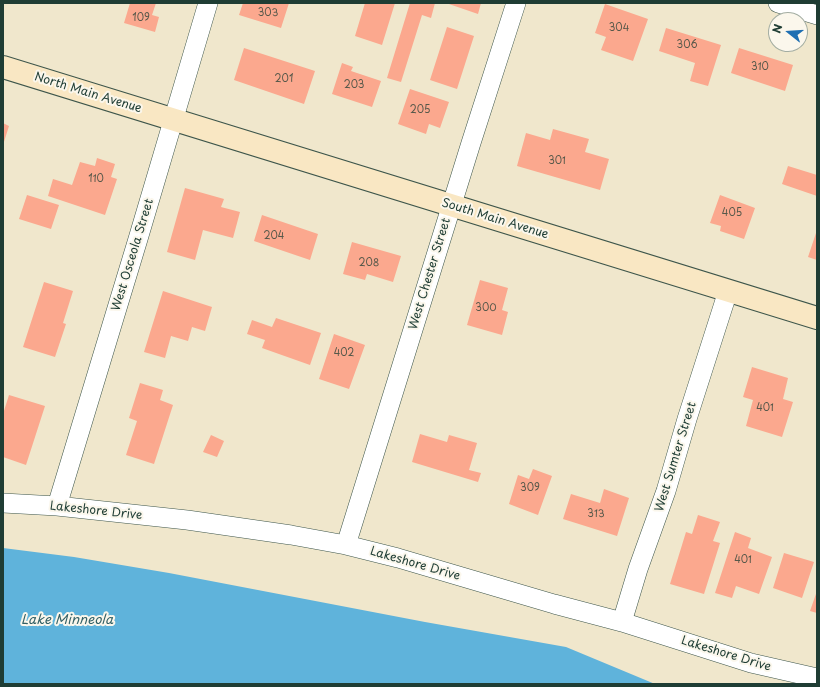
<!DOCTYPE html>
<html>
<head>
<meta charset="utf-8">
<style>
  body { margin:0 }
  #map { position:relative; width:820px; height:687px; overflow:hidden; background:#f0e7cc; font-family:"Playpen Sans",sans-serif }
  canvas { display:block }
  .frame { position:absolute; inset:0; border:4px solid #1f3d34; pointer-events:none }
  .north { position:absolute; left:768px; top:12px; width:40px; height:40px; box-sizing:border-box; background:#fbf7ec; border:1px solid #a3ada2; border-radius:50%; rotate:287deg; font-size:11px; font-weight:700; line-height:16px; text-align:center; color:#1f3d34 }
  .north::after { content:''; display:block; margin:auto; width:14px; height:18px; background:#1f6fb2; clip-path:polygon(50% 0,100% 100%,50% 72%,0 100%) }
</style>
</head>
<body>
<div id="map">
<canvas width="820" height="687"></canvas>
<div class="frame"></div>
<div class="north">N</div>
</div>
<script>
const ctx = document.querySelector('canvas').getContext('2d');
ctx.lineJoin = 'round';
function fill(path, color) { ctx.fillStyle = color; ctx.fill(path, 'evenodd'); }
const shape = rows => new Path2D(rows.map(r => 'M' + r).join(''));
function strokePath(path, color, width, dash) { ctx.strokeStyle = color; ctx.lineWidth = width; ctx.lineCap = dash ? 'butt' : 'round'; ctx.setLineDash(dash || []); ctx.stroke(path); }
function write(font, color, halo, rows, align = 'center') {
  ctx.font = font + ' "Playpen Sans",sans-serif'; ctx.lineWidth = 4; ctx.setLineDash([]); ctx.textBaseline = 'middle'; ctx.strokeStyle = halo; ctx.fillStyle = color; for (const [text, x, y, turn = 0] of rows) {
    ctx.save(); ctx.translate(x, y); ctx.rotate((+turn || 0) * Math.PI / 180); ctx.textAlign = isNaN(turn) ? turn : align; if (halo) ctx.strokeText(text, 0, 0); ctx.fillText(text, 0, 0); ctx.restore();
  }
}
const water = shape([
  [3,548,74,557,169,573,425,622,566,647,655,684,3,684]
]);
const building = shape([
  [130,3,156,3,152,15,159,17,155,32,124,23],
  [243,3,289,3,281,28,239,15],
  [365,3,395,3,382,45,355,36],
  [410,3,435,3,431,18,422,15,401,82,387,78],
  [446,3,481,3,478,14],
  [605,4,648,19,633,61,601,50,606,37,595,33],
  [447,27,474,36,457,89,430,80],
  [666,28,721,45,708,86,690,81,695,63,659,51],
  [244,48,315,71,304,104,234,80],
  [739,48,793,65,785,91,731,73],
  [342,63,353,67,351,71,381,81,372,107,332,94],
  [410,89,449,102,440,128,429,124,426,134,398,124],
  [3,123,9,126,3,145],
  [553,129,589,139,585,152,609,159,600,190,517,166,526,133,550,140],
  [97,158,115,164,111,177,117,179,105,215,48,196,53,179,72,185,80,162,95,166],
  [788,166,817,175,817,196,782,184],
  [185,188,224,199,221,207,240,212,233,238,203,230,195,260,167,252],
  [27,195,59,205,51,229,19,219],
  [720,195,755,208,744,239,720,231,721,226,710,223],
  [262,215,318,234,310,260,254,241],
  [817,230,817,260,808,257],
  [352,242,401,256,393,282,367,274,365,280,343,274],
  [480,280,508,288,502,310,508,312,502,335,467,325],
  [44,282,73,291,63,323,66,324,55,357,23,347],
  [163,291,212,307,205,331,192,327,188,341,171,336,165,358,144,352],
  [276,318,321,333,310,365,262,348,265,340,247,334,252,320,272,327],
  [334,334,365,345,349,389,319,379],
  [752,367,788,378,783,399,793,402,782,437,746,426,753,400,743,397],
  [140,383,163,390,160,400,173,405,154,464,126,455,137,421,129,418],
  [9,395,45,406,26,465,3,457,3,414],
  [420,434,447,442,449,435,477,443,469,470,481,473,478,482,412,462],
  [211,435,224,441,217,457,203,452],
  [533,469,552,476,538,515,509,504,518,475,529,479],
  [604,489,629,498,617,536,563,519,571,494,600,503],
  [698,515,720,522,713,541,720,543,704,594,670,584,686,532,692,534],
  [735,532,751,538,748,548,772,557,759,594,736,586,732,598,715,593],
  [784,553,814,562,802,598,773,588],
  [817,591,817,613,810,611]
]);
const street = shape([
  [778,3,817,15],
  [3,503,57,506,187,520,291,535,346,545,398,558,554,604,622,622,751,663,817,678],
  [57,506,138,239,208,3],
  [346,545,471,143,516,3],
  [622,622,638,569,666,491,687,419,728,291]
]);
const secondary = shape([
  [3,67,817,318]
]);
const numberNames = [
  ["303",268,13],
  ["109",141,18],
  ["304",619,28],
  ["306",687,45],
  ["310",760,67],
  ["201",284,79],
  ["203",354,85],
  ["205",420,110],
  ["301",557,161],
  ["110",96,179],
  ["405",732,213],
  ["204",274,236],
  ["208",369,263],
  ["300",486,308],
  ["402",344,353],
  ["401",765,408],
  ["309",530,488],
  ["313",596,514],
  ["401",743,560]
];
const streetNames = [
  ["North Main Avenue",88,93,17],
  ["South Main Avenue",495,219,17],
  ["West Osceola Street",133,255,-73],
  ["West Chester Street",430,274,-73],
  ["West Sumter Street",676,457,-73],
  ["Lakeshore Drive",96,511,6],
  ["Lakeshore Drive",415,564,16],
  ["Lakeshore Drive",726,654,17]
];
const waterNames = [
  ["Lake Minneola",67,620]
];
fill(water, '#5fb3db');
fill(building, '#fba88e');
strokePath(street, '#3e564b', 20);
strokePath(secondary, '#3e564b', 24);
strokePath(street, '#fff', 19);
strokePath(secondary, '#f9e7c3', 22);
write('10px', '#56584a', null, numberNames);
write('12px', '#1f3d34', '#fbf7ec', streetNames);
write('italic 13px', '#326066', '#fbf7ec', waterNames);
</script>
</body>
</html>
